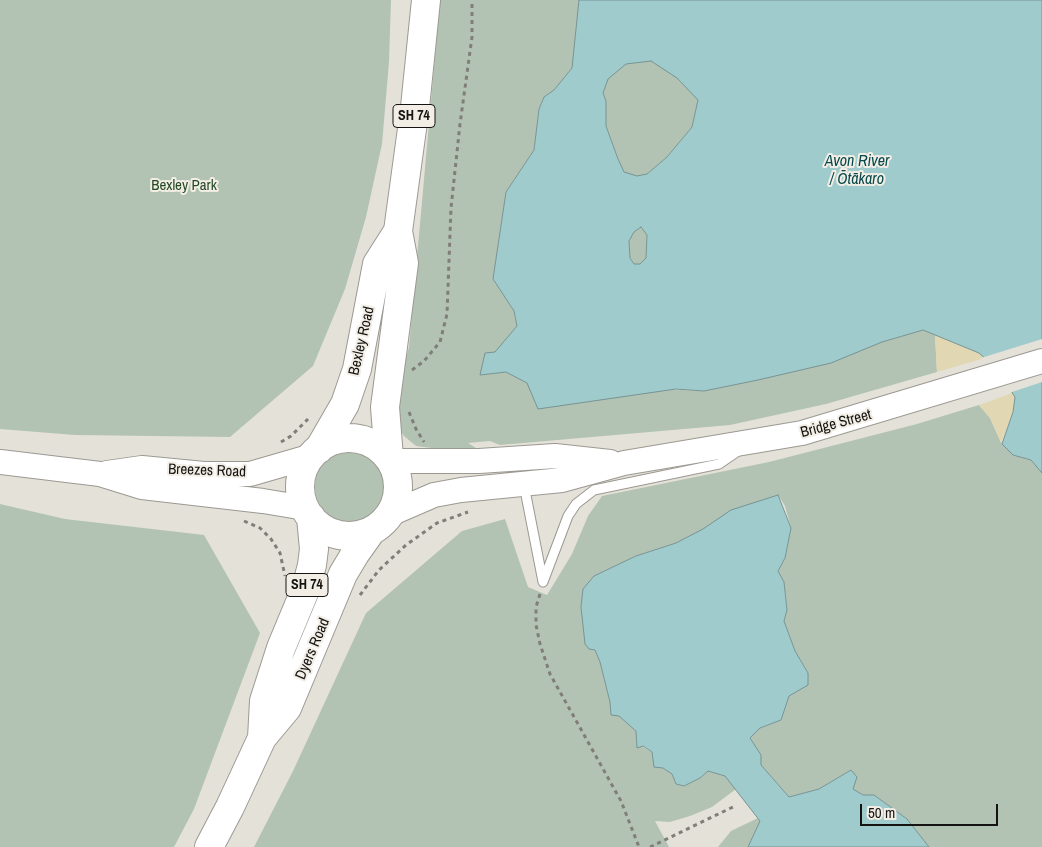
<!DOCTYPE html>
<html>
<head>
<meta charset="utf-8">
<style>
  body { margin:0 }
  #map { position:relative; width:1042px; height:847px; overflow:hidden; background:#e4e1d9; font-family:"Archivo Narrow",sans-serif }
  canvas { display:block }
  .scale { position:absolute; left:860px; top:804px; width:138px; height:22px; box-sizing:border-box; border:2px solid #151412; border-top:0; padding-left:6px; font-size:15px; line-height:18px; white-space:nowrap; color:#151412; -webkit-text-stroke:4px #f2eee6; paint-order:stroke }
</style>
</head>
<body>
<div id="map">
<canvas width="1042" height="847"></canvas>
<div class="scale">50 m</div>
</div>
<script>
const ctx = document.querySelector('canvas').getContext('2d');
ctx.lineJoin = 'round';
function fill(path, color) { ctx.fillStyle = color; ctx.fill(path, 'evenodd'); }
const shape = rows => new Path2D(rows.map(r => 'M' + r).join(''));
function strokePath(path, color, width, dash) { ctx.strokeStyle = color; ctx.lineWidth = width; ctx.lineCap = dash ? 'butt' : 'round'; ctx.setLineDash(dash || []); ctx.stroke(path); }
function write(font, color, halo, rows, align = 'center') {
  ctx.font = font + ' "Archivo Narrow",sans-serif'; ctx.lineWidth = 4; ctx.setLineDash([]); ctx.textBaseline = 'middle'; ctx.strokeStyle = halo; ctx.fillStyle = color; for (const [text, x, y, turn = 0] of rows) {
    ctx.save(); ctx.translate(x, y); ctx.rotate((+turn || 0) * Math.PI / 180); ctx.textAlign = isNaN(turn) ? turn : align; if (halo) ctx.strokeText(text, 0, 0); ctx.fillText(text, 0, 0); ctx.restore();
  }
}
const green = shape([
  [0,0,391,0,389,62,382,144,366,217,345,289,313,366,230,437,75,435,0,429],
  [440,0,679,0,577,19,572,68,554,90,544,97,539,109,534,150,506,192,493,279,514,311,517,326,480,375,506,372,528,383,704,391,923,330,935,334,937,372,826,404,730,425,500,445,490,441,468,443,476,448,447,450,416,446,404,436,399,428,397,411,401,377,409,347],
  [633,42,693,83,698,100,692,127,667,157,647,174,637,177,624,173,618,159,606,126,606,101,603,93,605,78],
  [641,227,647,235,646,258,640,264,634,264,630,258,629,241,634,232],
  [979,405,990,418,1002,444,1013,455,1031,460,1042,473,1042,847,929,847,907,819,874,795,863,796,853,789,851,770,819,789,789,797,761,765,761,755,750,738,760,728,781,720,789,696,808,673,795,651,784,621,787,610,784,582,778,571,785,558,791,528,785,506,778,495,676,543,636,556,594,576,581,607,584,625,600,662,610,702,611,714,619,716,637,731,636,743,653,753,663,768,672,774,676,784,684,786,700,778,708,771,725,776,736,789,712,807,690,816,670,822,655,821,669,847,254,847,293,771,366,613,462,531,505,519,528,587,547,595,572,554,588,516,602,496,769,462,917,424],
  '315 487a35 35 0 1 1 70 0a35 35 0 1 1-70 0Z',
  [0,504,65,519,204,535,260,633,194,809,174,847,0,847],
  [758,818,760,821,748,847,718,847,731,831]
]);
const sand = shape([
  [935,334,980,353,985,358,937,372],
  [1012,393,1015,397,1013,412,1001,443,990,418,979,405]
]);
const water = shape([
  [579,0,1042,0,1042,473,1031,460,1013,455,1002,444,1013,412,1015,397,996,368,979,353,923,330,882,342,831,363,758,380,704,391,676,389,538,409,527,383,506,372,480,375,485,353,495,352,517,326,514,311,493,279,506,192,534,150,539,109,544,97,554,90,572,68,579,0],
  [651,61,677,78,698,100,692,127,667,157,647,174,637,176,624,172,618,159,606,126,606,101,603,93,608,79,626,64,651,61],
  [641,227,647,235,646,258,640,264,634,264,630,258,629,241,634,232,641,227],
  [778,495,791,528,785,558,778,571,784,582,787,610,784,621,795,651,808,673,808,685,789,696,781,720,760,728,750,738,761,755,761,765,789,797,819,789,851,770,857,777,853,789,863,795,874,795,907,819,929,847,748,847,760,821,725,776,708,771,700,778,684,786,676,784,672,774,663,768,654,767,652,752,643,746,637,748,636,731,619,716,611,715,610,702,600,662,595,650,589,649,585,644,581,607,583,589,594,576,636,556,676,543,703,529,731,510,778,495]
]);
const pier = shape([
  [1042,339,1042,382,1009,393,994,370,981,358]
]);
const path = shape([
  [412,370,424,361,440,342,447,314,451,208,460,124,472,37,472,0],
  [409,412,416,429,424,442],
  [281,442,291,436,308,419],
  [244,521,260,528,271,539,280,553,285,576],
  [540,594,536,607,536,625,540,644,550,674,621,801,639,847],
  [360,595,379,570,406,545,437,523,468,512],
  [650,847,735,806]
]);
const lane = shape([
  [524,485,543,582],
  [543,582,568,516,576,504,594,490,719,464,738,451]
]);
const secondary = shape([
  [391,461,479,461,555,456,610,462],
  [0,462,100,474,142,487,263,501,305,508],
  [107,473,142,468,204,474,250,474,312,456],
  [390,514,434,495,461,490,562,480,624,463,802,433,1042,361]
]);
const highway = shape([
  '300 487a49 49 0 1 1 98 0a49 49 0 1 1-98 0Z',
  [319,449,345,404,357,369,377,264,398,231],
  [389,458,385,407,404,263,398,231,415,107,426,0],
  [262,738,264,701,281,648,306,588,312,565,314,549,311,517],
  [209,847,230,807,262,738,287,708,343,574,355,554,372,530]
]);
const shields = [
  [414,116,42],
  [307,585,42]
];
const shieldNames = [
  ["SH 74",414,116],
  ["SH 74",307,585]
];
const parkNames = [
  ["Bexley Park",184,186]
];
const streetNames = [
  ["Bexley Road",362,341,-77],
  ["Bridge Street",836,424,-15],
  ["Breezes Road",207,471,2],
  ["Dyers Road",313,649,-67]
];
const waterNames = [
  ["Avon River",857,162],
  ["/ Ōtākaro",857,180]
];
fill(green, '#b3c3b3');
fill(sand, '#e1d8b3');
fill(water, '#a0cbcc');
strokePath(water, '#769494', 1);
fill(pier, '#e4e1d9');
strokePath(lane, '#9c9992', 11);
strokePath(secondary, '#9c9992', 26);
strokePath(highway, '#9c9992', 30);
strokePath(path, '#807e78', 3, [4, 4]);
strokePath(lane, '#fff', 9);
strokePath(secondary, '#fff', 24);
strokePath(highway, '#fff', 28);
for (const [x, y, w] of shields) { const box = new Path2D(); box.roundRect(x - w / 2, y - 11.5, w, 23, 4); ctx.fillStyle = '#f2eee6'; ctx.fill(box); strokePath(box, '#151412', 1); }
write('bold 14px', '#151412', null, shieldNames);
write('15px', '#244a25', '#f2eee6', parkNames);
write('15px', '#151412', '#f2eee6', streetNames);
write('italic 16px', '#07494c', '#f2eee6', waterNames);
</script>
</body>
</html>
